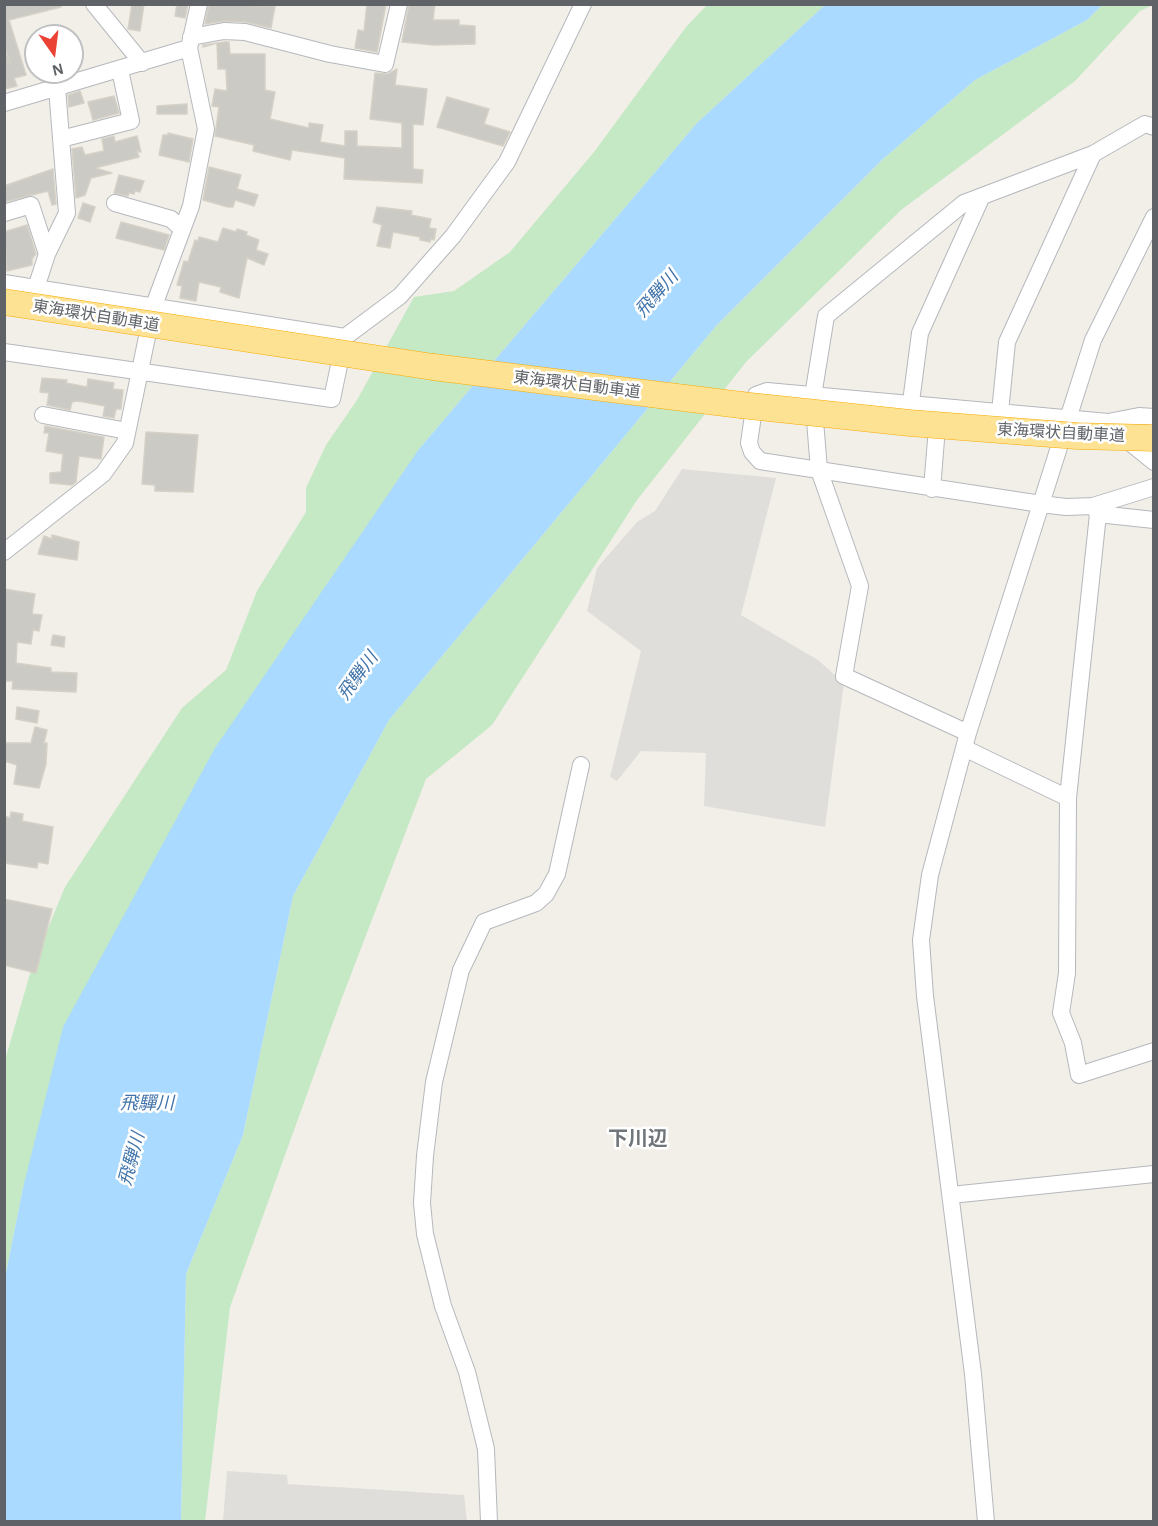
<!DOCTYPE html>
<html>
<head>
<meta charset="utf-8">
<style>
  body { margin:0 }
  #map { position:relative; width:1158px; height:1526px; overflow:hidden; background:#f1efe8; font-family:"Alegreya Sans",sans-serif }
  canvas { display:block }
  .frame { position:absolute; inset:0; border:6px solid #5f6368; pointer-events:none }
  .north { position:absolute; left:24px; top:24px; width:60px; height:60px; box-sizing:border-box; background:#fff; border:2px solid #bfc1c3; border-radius:50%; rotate:166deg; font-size:16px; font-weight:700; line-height:24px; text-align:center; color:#5f6368 }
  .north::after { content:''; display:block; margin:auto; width:21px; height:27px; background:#ea4335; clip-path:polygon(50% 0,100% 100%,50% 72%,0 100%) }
</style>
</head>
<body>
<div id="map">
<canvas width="1158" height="1526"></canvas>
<div class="frame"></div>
<div class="north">N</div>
</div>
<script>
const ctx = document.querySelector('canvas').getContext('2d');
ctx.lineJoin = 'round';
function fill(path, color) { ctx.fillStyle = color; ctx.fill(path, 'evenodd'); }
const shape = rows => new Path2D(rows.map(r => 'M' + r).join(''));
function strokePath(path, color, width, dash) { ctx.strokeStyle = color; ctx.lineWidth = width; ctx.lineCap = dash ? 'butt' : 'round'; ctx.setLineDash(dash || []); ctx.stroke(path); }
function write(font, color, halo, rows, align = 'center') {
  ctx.font = font + ' "Alegreya Sans","Noto Sans JP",sans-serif'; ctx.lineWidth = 5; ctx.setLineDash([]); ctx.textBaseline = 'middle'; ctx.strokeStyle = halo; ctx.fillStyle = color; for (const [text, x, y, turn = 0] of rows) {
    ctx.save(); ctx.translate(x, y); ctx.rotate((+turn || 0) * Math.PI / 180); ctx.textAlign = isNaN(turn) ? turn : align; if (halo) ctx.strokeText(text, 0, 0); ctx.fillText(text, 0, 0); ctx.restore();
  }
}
const industrial = shape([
  [682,469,776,478,741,615,818,660,844,683,825,827,704,806,706,753,641,751,617,781,610,777,641,651,587,611,597,568,637,522,655,511],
  [227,1471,287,1475,288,1484,464,1495,467,1521,223,1521]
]);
const green = shape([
  [707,5,825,5,697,123,419,449,23,1188,5,1278,5,1060,32,967,65,887,182,708,226,670,257,591,306,512,306,488,326,445,357,400,414,297,454,291,510,252,594,152,686,27],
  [1102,5,1153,5,1140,11,1075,81,901,210,746,362,637,500,492,725,426,779,340,1003,230,1307,205,1521,181,1522,186,1274,243,1135,293,896,389,720,716,326,883,159,975,80,1087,20]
]);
const water = shape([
  [825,5,1102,5,1087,20,975,80,883,159,716,326,389,720,293,896,243,1135,186,1274,181,1521,5,1522,5,1278,23,1188,63,1027,215,748,419,449,697,123]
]);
const building = shape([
  [4,4,61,4,61,7,9,20,26,75,14,78,17,86,4,89,4,55,7,54,10,63,4,45,4,4],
  [132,4,144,4,140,31,128,29,132,4],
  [177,4,188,4,185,18,175,16,177,4],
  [209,4,275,6,271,28,246,22,225,21,205,24,209,4],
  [367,4,386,4,377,52,355,48,358,30,364,31,367,4],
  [409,4,435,4,433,20,459,20,459,25,475,26,475,44,434,45,402,42,409,4],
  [225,42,229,42,230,54,265,54,265,90,275,92,270,119,309,128,309,123,323,125,320,142,345,146,345,131,357,131,357,146,402,148,402,123,370,119,375,73,388,74,397,69,395,85,427,89,423,125,413,124,413,169,423,170,422,183,344,179,345,158,292,150,290,160,253,151,254,145,215,136,219,107,212,106,215,89,227,91,226,69,218,69,217,43,203,47,203,45,225,42],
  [80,91,84,103,69,107,68,95,80,91],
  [114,96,119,113,93,120,88,102,114,96],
  [447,97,489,109,484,124,510,132,503,146,437,127,447,97],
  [187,104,187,114,157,114,157,106,187,104],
  [168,133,193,139,189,162,159,155,163,135,168,135,168,133],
  [114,136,115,142,137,136,141,152,137,151,139,157,95,168,112,173,91,178,85,195,76,198,72,149,82,147,85,155,104,151,102,139,114,136],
  [209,167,241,175,237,189,258,195,254,206,235,200,233,207,228,207,203,200,209,167],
  [53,169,56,204,52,205,48,191,4,202,4,186,53,169],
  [119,175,144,181,140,192,135,191,134,194,129,193,128,196,114,193,119,175],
  [83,203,95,207,90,222,78,218,83,203],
  [377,207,412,211,411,215,431,219,429,228,436,229,434,240,431,239,430,242,420,240,420,237,393,232,390,248,377,246,382,225,373,222,377,207],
  [121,222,169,235,164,250,116,238,121,222],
  [27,225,36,254,32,259,32,265,7,271,4,232,27,225],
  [223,228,236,232,237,229,247,232,246,235,259,240,256,250,268,254,264,265,247,258,239,298,220,292,221,287,199,282,196,301,180,298,182,286,177,285,180,275,184,261,188,262,195,240,198,241,199,237,218,242,223,228],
  [42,378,67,380,66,383,87,387,88,379,114,383,113,389,123,390,121,409,116,409,114,418,103,416,105,406,78,401,72,402,70,410,47,405,49,393,40,392,42,378],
  [45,426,104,437,101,459,79,456,76,482,72,485,50,483,50,473,61,472,63,454,46,451,49,433,44,433,45,426],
  [146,432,198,435,193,492,155,491,155,485,142,484,146,432],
  [52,535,79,542,77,560,38,554,44,536,52,539,52,535],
  [4,589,35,594,32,614,42,615,39,631,33,630,31,644,17,642,16,663,51,668,51,672,77,673,76,692,12,689,13,681,4,681,4,589],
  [53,635,65,637,64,647,51,645,53,635],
  [17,707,39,711,37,723,16,719,17,707],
  [35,727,47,730,44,743,47,743,46,764,39,788,14,784,17,765,4,761,4,743,31,743,35,727],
  [11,812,23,814,22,821,53,827,48,864,38,862,37,868,4,863,4,816,10,818,11,812],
  [4,899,52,909,36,973,4,965,4,899]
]);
const minor = shape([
  [94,4,142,63],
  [191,37,224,31,245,32,330,54,385,64,399,4],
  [4,103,189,48],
  [61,139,131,121,120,70],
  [115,203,171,219,182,229],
  [4,213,31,205,47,254,36,288],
  [1154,217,1093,340,1041,504,1066,507,1093,506,1154,487],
  [47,254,67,213,57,88],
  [4,283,345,337,332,399,4,352],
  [345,337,400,296,453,236,507,162,583,4],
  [911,402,920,333,982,196],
  [1000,412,1007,342,1093,154],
  [43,415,127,431],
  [1122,436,1154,462],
  [932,489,938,415],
  [1094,507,1098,514,1154,520],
  [1098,514,1068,798,1067,973,1061,1013,1073,1043,1079,1075,1154,1051],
  [4,552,103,474,125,443,153,308,191,206,206,129,189,48,199,4],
  [968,733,844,676,860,586,819,470,813,396,826,316,964,203,1093,154,1145,124,1154,127],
  [964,748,1068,798],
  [951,1195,1154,1174],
  [489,1522,486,1449,467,1372,443,1306,425,1234,422,1203,425,1156,434,1082,461,970,484,922,536,903,546,894,557,874,581,765],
  [986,1522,973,1374,925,996,921,940,930,875,968,733,1041,504,760,461,752,452,749,443,756,395,767,391,1108,422,1139,416,1154,417]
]);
const highway = shape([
  [433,367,741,405]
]);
const highwayBridge = shape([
  [4,302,433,367],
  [741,405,910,423,1077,436,1154,438]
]);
const streetNames = [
  ["東海環状自動車道",96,316,9],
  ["東海環状自動車道",577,385,7],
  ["東海環状自動車道",1061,433,3]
];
const waterNames = [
  ["飛騨川",657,294,-49],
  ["飛騨川",358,676,-54],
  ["飛驒川",147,1104],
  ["飛騨川",132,1159,-75]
];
const quarterNames = [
  ["下川辺",638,1139]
];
fill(industrial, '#e0deda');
fill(green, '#c5e8c5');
fill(water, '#aadaff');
fill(building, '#cccac5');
strokePath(building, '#d6d1c6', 1.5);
strokePath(minor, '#b5b8bc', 18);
strokePath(highway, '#f9ab00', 27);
strokePath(minor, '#fff', 16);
strokePath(highway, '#fde293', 26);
strokePath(highwayBridge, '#f9ab00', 27, []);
strokePath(highwayBridge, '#fde293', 26);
write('16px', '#5f6368', '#fff', streetNames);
write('italic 18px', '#4174aa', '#fff', waterNames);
write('bold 20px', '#70757a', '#fff', quarterNames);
</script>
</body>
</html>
